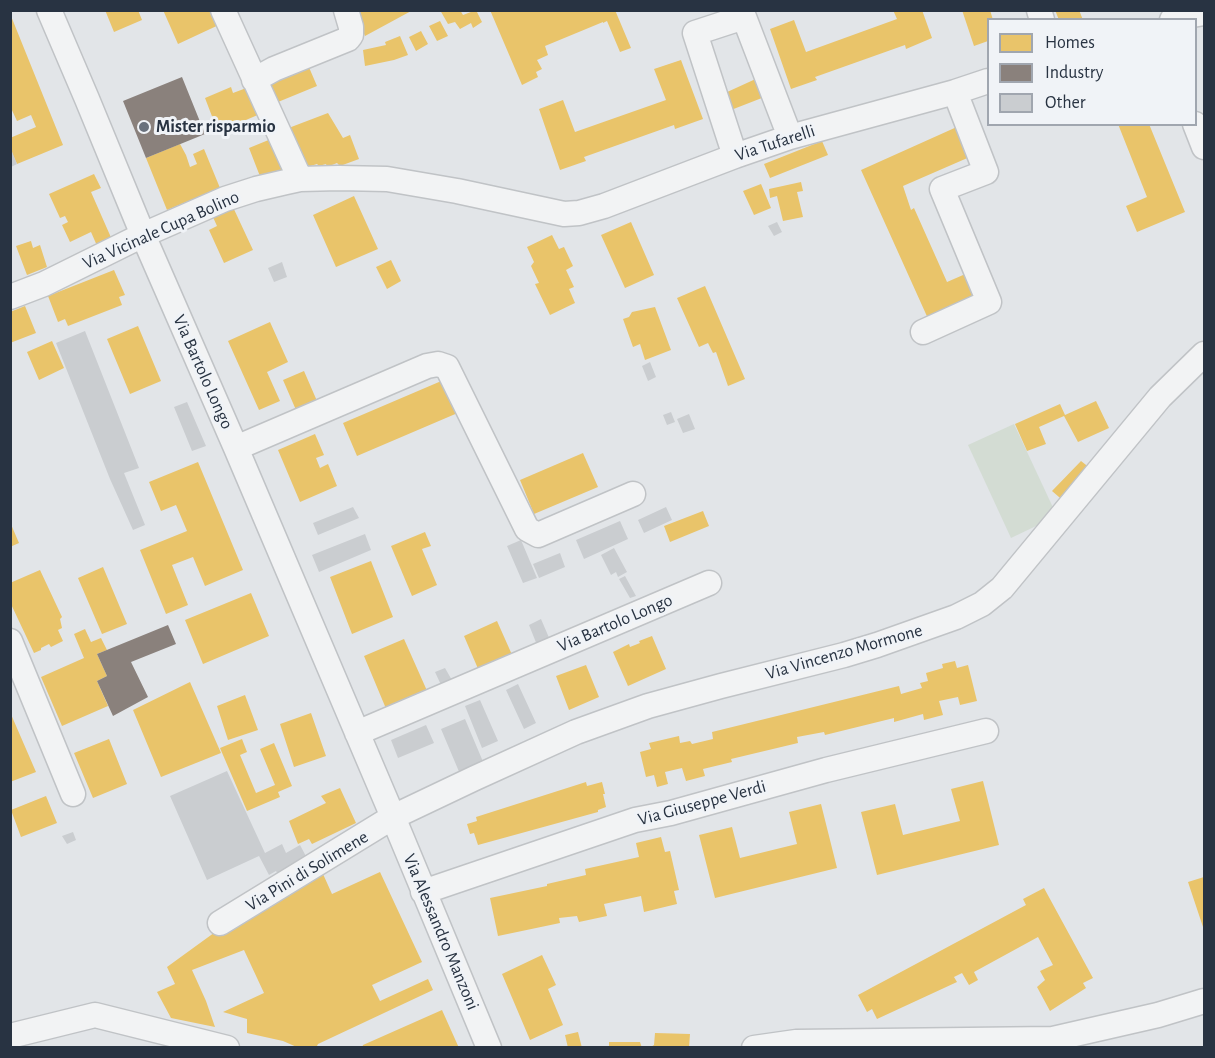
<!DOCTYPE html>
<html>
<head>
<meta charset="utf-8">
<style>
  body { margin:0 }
  #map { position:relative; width:1215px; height:1058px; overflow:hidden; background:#e2e5e8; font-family:"Alegreya Sans",sans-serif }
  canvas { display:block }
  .frame { position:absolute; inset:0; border:12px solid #283342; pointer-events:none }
  .legend { position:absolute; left:987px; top:18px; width:210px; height:108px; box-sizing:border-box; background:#f0f3f7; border:2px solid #a0a6af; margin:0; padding:8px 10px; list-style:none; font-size:18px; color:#283342 }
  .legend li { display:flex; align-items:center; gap:12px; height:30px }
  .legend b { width:30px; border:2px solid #a0a6af }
</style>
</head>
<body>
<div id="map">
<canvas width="1215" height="1058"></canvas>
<div class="frame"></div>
<ul class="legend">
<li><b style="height:16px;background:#e9c46a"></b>Homes</li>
<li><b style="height:16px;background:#8a817c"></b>Industry</li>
<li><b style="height:16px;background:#cacdd0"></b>Other</li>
</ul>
</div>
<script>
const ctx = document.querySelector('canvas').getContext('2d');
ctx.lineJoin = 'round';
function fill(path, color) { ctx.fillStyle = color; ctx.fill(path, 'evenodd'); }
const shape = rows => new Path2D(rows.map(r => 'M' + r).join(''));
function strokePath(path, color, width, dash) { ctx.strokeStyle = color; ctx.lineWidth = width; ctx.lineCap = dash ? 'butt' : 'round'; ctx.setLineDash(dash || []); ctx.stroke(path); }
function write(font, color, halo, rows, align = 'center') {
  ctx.font = font + ' "Alegreya Sans",sans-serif'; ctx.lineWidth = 6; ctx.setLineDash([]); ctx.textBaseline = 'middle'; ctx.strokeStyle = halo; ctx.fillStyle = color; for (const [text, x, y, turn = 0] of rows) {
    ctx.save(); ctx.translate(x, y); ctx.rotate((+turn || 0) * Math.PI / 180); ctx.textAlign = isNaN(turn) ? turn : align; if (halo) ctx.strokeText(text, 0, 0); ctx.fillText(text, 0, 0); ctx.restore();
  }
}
const green = shape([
  [1014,424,1057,516,1011,538,968,445]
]);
const homes = shape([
  [105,10,138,10,142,20,114,32],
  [163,10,217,10,223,23,178,44],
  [353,10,413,10,365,36],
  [440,10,460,10,463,15,476,10,482,22,473,28,471,23,460,29,455,22,448,24],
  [490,10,615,10,631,48,620,52,607,21,603,23,603,22,545,46,548,55,537,60,542,69,536,72,538,77,522,85],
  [893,10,922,10,932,38,906,49,905,45,815,77,817,80,791,89,770,29,794,20,806,52,897,19],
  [962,10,990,10,993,20,988,20,988,41,974,46],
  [1055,10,1079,10,1083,20,1059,20],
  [11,16,63,145,17,164,10,149,10,138,36,127,31,115,17,121,10,106],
  [440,21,448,36,437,41,429,26],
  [421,31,428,44,416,51,409,37],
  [400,36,408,55,394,60,365,66,363,50,386,45,385,42],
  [681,60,703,119,675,129,674,125,584,157,586,161,560,170,539,109,563,100,575,132,666,100,654,69],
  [308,65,317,86,278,102,269,80],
  [760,77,767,96,731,110,725,93],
  [231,87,233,93,249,87,260,114,218,132,205,98],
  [328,113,343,138,350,135,359,159,340,166,337,163,327,167,326,164,319,166,317,164,307,167,286,129],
  [1118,124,1149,124,1185,212,1137,232,1126,206,1147,197],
  [959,126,972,156,903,186,911,210,914,208,947,282,970,272,982,300,930,323,861,170],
  [271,139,282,170,276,172,263,184,249,148],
  [822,141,828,155,770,178,764,164],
  [180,144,186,155,190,167,197,164,193,154,204,149,220,188,167,210,146,158],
  [94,174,101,188,91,192,113,242,98,248,91,232,70,242,62,225,68,222,65,216,60,218,49,194],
  [801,182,803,191,797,192,803,217,783,221,777,196,770,198,769,189],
  [761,184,771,208,754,215,743,191],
  [354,196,378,249,336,267,313,215],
  [232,205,253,250,224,263,209,230,217,226,212,215],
  [631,222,654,275,625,288,601,235],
  [552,235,559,249,564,247,573,266,566,270,574,287,569,289,575,303,550,315,535,284,539,283,531,266,534,262,527,247],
  [31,241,33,248,40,245,47,267,27,275,16,246],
  [391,260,401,281,387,289,376,267],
  [114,270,125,295,119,297,122,305,68,326,65,319,58,322,48,296],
  [705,286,745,379,728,386,716,352,713,353,708,343,699,347,677,298],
  [25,306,36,333,10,343,10,312],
  [655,307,671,350,645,360,640,344,633,347,623,319,629,317,632,312],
  [270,322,288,362,267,372,280,401,259,410,228,341],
  [138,326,161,381,130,394,107,339],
  [52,341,64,368,39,380,27,352],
  [304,371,317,401,296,410,283,380],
  [446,379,460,412,357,456,343,423],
  [1096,401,1109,428,1078,442,1064,416,1039,427,1046,444,1027,451,1015,424,1060,404,1065,415],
  [315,434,324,455,316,458,320,468,328,464,337,486,300,502,278,450],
  [583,453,598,487,534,514,520,480],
  [1081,461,1095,472,1066,503,1052,491],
  [198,462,243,570,205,586,193,557,172,565,188,605,166,614,140,550,187,531,176,505,161,511,149,482],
  [703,511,709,526,670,542,664,526],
  [10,522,19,543,10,547],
  [425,532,431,546,422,549,437,585,412,596,391,546],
  [371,561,393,617,352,634,330,577],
  [103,567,127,624,102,634,78,578],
  [40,570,62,617,60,619,62,628,58,630,63,641,51,647,49,644,41,648,41,650,34,653,10,602,10,583],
  [251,593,269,636,203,664,185,620],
  [497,621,513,657,479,671,464,636],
  [85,629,91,642,101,638,107,650,97,654,107,676,97,681,108,706,62,726,41,677,84,658,74,634],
  [652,636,666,669,628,686,613,652,629,644,630,647,640,643,639,641],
  [404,639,428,693,387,711,364,656],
  [955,661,957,668,968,665,977,701,960,705,958,697,939,701,943,715,924,720,923,714,894,722,894,718,825,735,824,732,797,737,798,743,731,759,732,762,703,769,705,776,686,781,682,768,665,772,668,784,657,787,654,775,646,777,640,752,651,749,649,743,679,736,680,743,690,741,692,744,713,739,712,732,899,686,901,694,922,688,920,683,928,681,926,673,943,668,942,664],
  [586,665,599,697,569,710,556,676],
  [190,682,221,753,161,777,133,710],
  [245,695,258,730,228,740,217,706],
  [10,712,36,772,10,782],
  [311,713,326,756,294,767,280,724],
  [109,739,127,784,93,798,74,753],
  [242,739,247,752,240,755,256,793,275,785,260,749,274,743,292,786,278,792,280,797,247,811,220,748],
  [983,781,999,845,877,875,861,812,895,804,903,835,960,821,951,789],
  [586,782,587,786,602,782,605,794,603,794,606,807,598,810,598,812,478,845,474,833,470,834,467,824,477,821,476,817],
  [340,788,356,823,312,844,309,839,298,844,289,821,326,803,321,796],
  [46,796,57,823,21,837,11,810],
  [821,804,837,868,715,898,699,835,732,827,740,858,797,844,789,812],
  [661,837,665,852,670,851,679,890,674,891,677,904,644,912,641,896,604,904,607,916,579,922,577,916,559,918,560,923,498,936,490,898,547,886,547,884,586,875,585,869,639,857,636,843],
  [380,872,422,962,372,985,380,1001,428,979,433,990,318,1044,316,1048,299,1048,283,1041,247,1033,247,1019,223,1012,264,993,244,950,192,970,206,1001,215,1027,171,1018,157,992,175,984,167,967,240,914,323,874,332,894],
  [1204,877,1204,930,1188,882],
  [1044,888,1093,978,1083,983,1086,988,1050,1011,1037,987,1045,980,1040,971,1053,965,1038,937,974,972,978,980,969,985,962,973,954,977,957,982,877,1019,872,1009,867,1012,858,995,1026,905,1023,899],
  [542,955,556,985,548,989,563,1025,530,1040,502,974],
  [442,1010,459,1048,362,1048,363,1045],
  [578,1032,582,1048,568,1048,565,1035],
  [655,1033,690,1034,689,1048,649,1048,654,1045],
  [609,1042,640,1042,642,1048,609,1048]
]);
const industry = shape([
  [182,77,205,134,146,158,123,101],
  [168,625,176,644,131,662,148,697,113,716,97,681,107,676,97,654]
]);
const building = shape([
  [11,149,17,164,11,167],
  [777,222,782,232,774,236,768,226],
  [282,262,287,277,274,282,268,268],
  [85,331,139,468,124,473,145,525,133,530,110,479,56,343],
  [650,362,656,377,648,381,642,366],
  [187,402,206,446,192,451,174,407],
  [671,412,675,422,667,425,663,415],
  [689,414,695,429,683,433,677,419],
  [353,507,359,518,318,535,313,523],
  [666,507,672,520,644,533,638,520],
  [620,521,628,539,584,559,576,540],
  [365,534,371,550,319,572,312,555],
  [521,540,537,578,523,583,507,546],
  [614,548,627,572,618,577,616,572,611,575,601,555],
  [560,553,565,567,539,578,533,564],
  [625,576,636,596,630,598,619,579],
  [541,619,550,640,537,645,529,625],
  [445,668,453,682,442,687,435,672],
  [518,684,536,723,524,729,506,690],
  [480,700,498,741,482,748,465,706],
  [465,719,484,764,460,774,441,729],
  [426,725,434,743,398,758,391,740],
  [227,771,265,853,282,844,286,853,300,845,309,862,280,878,276,871,269,875,259,856,207,880,170,796],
  [73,832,76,840,67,844,62,836]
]);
const minor = shape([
  [49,10,87,99,143,235,236,448,393,817,489,1048],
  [223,10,300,179],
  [1039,10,1042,20],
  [1172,20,1181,17,1204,13],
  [254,80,274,69,348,39,351,35,351,27,346,10],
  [1195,124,1204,147],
  [735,156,695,33,744,17,790,137],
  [10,297,44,284,143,235,225,199,256,189,286,182,300,179,339,178,387,179,457,191,564,214,579,213,604,206,735,156,790,137,955,92,988,81],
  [923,332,989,302,942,189,986,172,955,92],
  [236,448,427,366,438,364,447,367,527,529,538,535,633,494],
  [10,641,73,794],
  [357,733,709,583],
  [423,892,635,820,671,813,826,770,986,731],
  [220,923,393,817,475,778,576,732,648,706,721,686,844,655,877,645,956,617,982,604,1002,588,1160,397,1204,354],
  [10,1036,95,1015,227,1048],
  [754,1048,796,1042,1053,1039,1158,1015,1204,1001]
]);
const markers = [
  [144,127,6,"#69717c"]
];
const poiNames = [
  ["Mister risparmio",156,127]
];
const streetNames = [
  ["Via Tufarelli",775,143,-18],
  ["Via Vicinale Cupa Bolino",161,230,-24],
  ["Via Bartolo Longo",203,372,66],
  ["Via Bartolo Longo",615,623,-23],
  ["Via Vincenzo Mormone",844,652,-16],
  ["Via Giuseppe Verdi",702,803,-15],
  ["Via Pini di Solimene",307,871,-31],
  ["Via Alessandro Manzoni",441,932,67]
];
fill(green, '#d3dcd3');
fill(homes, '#e9c46a');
fill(industry, '#8a817c');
fill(building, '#cacdd0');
strokePath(minor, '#c0c3c6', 27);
strokePath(minor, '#f2f3f4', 24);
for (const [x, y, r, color] of markers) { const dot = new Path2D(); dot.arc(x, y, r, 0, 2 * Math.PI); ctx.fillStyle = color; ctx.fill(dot); strokePath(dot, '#f0f3f7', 2); }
write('bold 18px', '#283342', '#f0f3f7', poiNames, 'left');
write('18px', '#283342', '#f0f3f7', streetNames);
</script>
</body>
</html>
